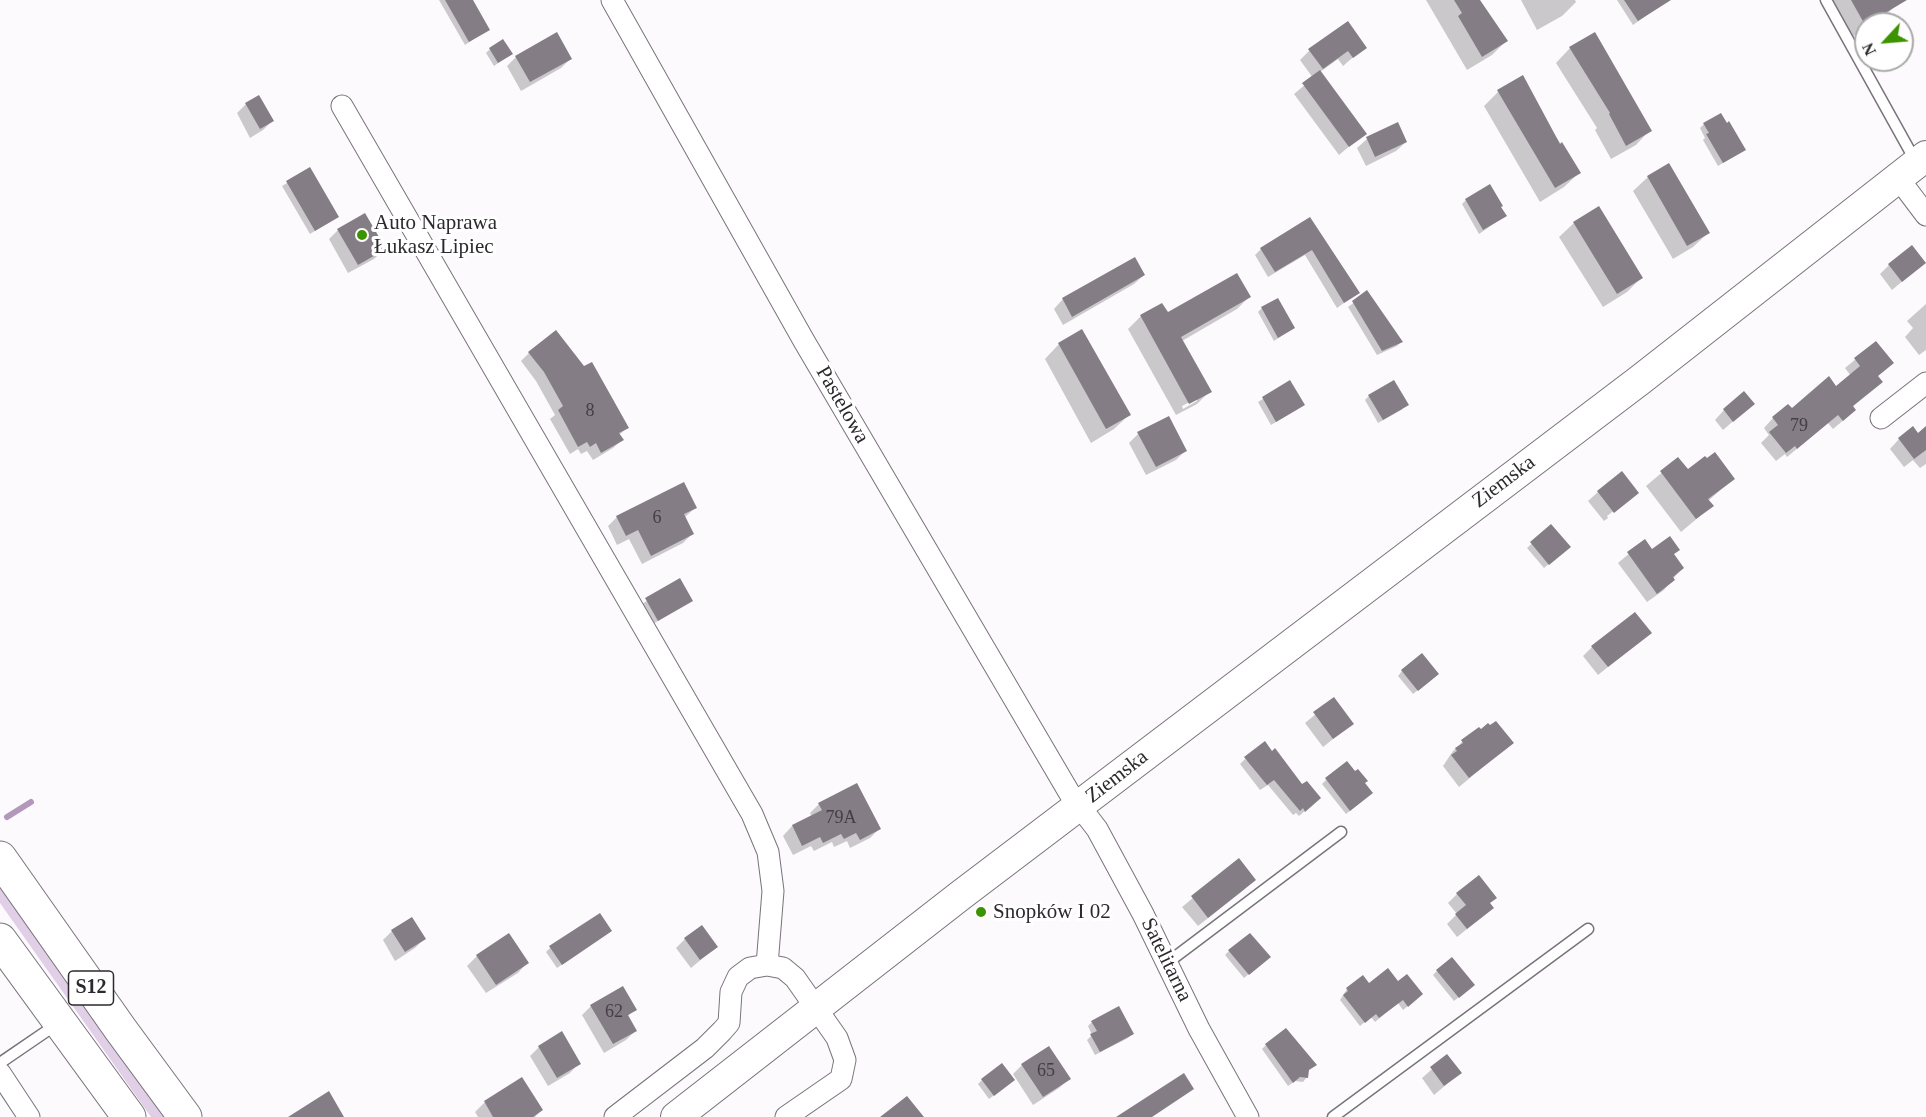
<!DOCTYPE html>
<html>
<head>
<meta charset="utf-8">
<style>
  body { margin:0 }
  #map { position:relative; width:1926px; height:1117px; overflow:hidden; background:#fdfafe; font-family:Georgia,serif }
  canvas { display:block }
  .north { position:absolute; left:1854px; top:12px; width:60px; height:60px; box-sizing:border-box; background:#fff; border:2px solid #abaaab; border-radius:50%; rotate:244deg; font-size:16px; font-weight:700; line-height:24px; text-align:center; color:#2c2a2d }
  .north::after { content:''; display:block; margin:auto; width:21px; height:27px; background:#3d9200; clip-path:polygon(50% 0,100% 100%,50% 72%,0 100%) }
</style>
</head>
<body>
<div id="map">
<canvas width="1926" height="1117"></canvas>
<div class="north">N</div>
</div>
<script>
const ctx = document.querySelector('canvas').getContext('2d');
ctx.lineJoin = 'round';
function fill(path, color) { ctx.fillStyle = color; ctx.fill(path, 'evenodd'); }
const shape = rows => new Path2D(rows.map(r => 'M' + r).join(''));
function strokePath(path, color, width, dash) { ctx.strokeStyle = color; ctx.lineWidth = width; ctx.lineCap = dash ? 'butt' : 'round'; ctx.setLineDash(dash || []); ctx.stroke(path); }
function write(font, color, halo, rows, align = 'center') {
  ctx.font = font + ' Georgia,serif'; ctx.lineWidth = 6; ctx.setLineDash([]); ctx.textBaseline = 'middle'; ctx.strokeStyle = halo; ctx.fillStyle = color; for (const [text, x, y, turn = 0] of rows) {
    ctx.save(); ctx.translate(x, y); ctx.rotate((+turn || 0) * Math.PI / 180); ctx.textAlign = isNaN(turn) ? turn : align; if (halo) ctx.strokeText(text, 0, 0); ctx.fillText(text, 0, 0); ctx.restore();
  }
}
const green = shape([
  [0,875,170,1117,151,1117,0,903]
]);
const shadow = shape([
  [439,0,471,0,488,29,465,45],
  [1426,0,1479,0,1506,41,1492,55,1467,70],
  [1521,0,1575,0,1576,2,1562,16,1537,30],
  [1617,0,1657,0,1661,5,1633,25],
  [1828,0,1892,0,1895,6,1881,20,1874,24,1866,24,1866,29,1850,38],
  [1365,47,1343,66,1338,59,1320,72,1365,133,1339,155,1294,94,1313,78,1300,60,1309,51],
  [1570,48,1650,130,1636,145,1611,159,1595,130,1597,128,1556,63],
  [490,49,511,54,494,66,486,53],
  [516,57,570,59,561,68,521,91,507,66],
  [1498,92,1538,108,1579,173,1564,187,1540,202,1484,106],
  [246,104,272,121,263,130,250,138,237,113],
  [1398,124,1406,142,1396,151,1366,166,1357,148,1367,139],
  [1704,124,1744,150,1718,166,1703,140,1705,138,1700,128],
  [310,169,337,217,310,234,282,186],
  [1648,177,1708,233,1693,247,1673,259,1633,191],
  [1466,200,1505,216,1479,234,1462,204],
  [1310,219,1358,293,1337,308,1305,255,1268,277,1255,255,1261,249],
  [1574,223,1641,278,1627,292,1603,307,1559,237],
  [338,230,384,249,374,259,348,273,329,239],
  [1924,263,1892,290,1880,274,1889,265],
  [1144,275,1134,284,1063,325,1054,309,1063,299],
  [1367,293,1401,342,1397,346,1377,355,1348,307],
  [1249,297,1237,309,1182,341,1210,391,1197,404,1176,415,1128,329,1141,316,1162,305,1167,315],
  [1197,398,1197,401,1183,409,1182,406],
  [1926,304,1926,350,1919,355,1905,337,1913,328,1907,321],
  [1262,308,1293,328,1274,341,1258,312],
  [1875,343,1877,377,1881,382,1852,407,1845,419,1833,429,1828,423,1787,457,1785,454,1776,461,1761,443,1769,435,1764,428,1773,418,1836,388,1851,376,1845,368],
  [1059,344,1129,415,1114,429,1091,443,1045,359],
  [529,353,627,428,619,435,622,440,613,448,593,460,587,451,581,454,578,449,570,454,550,419,555,415,536,381,521,361],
  [1290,382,1298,409,1271,425,1258,402],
  [1369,396,1403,409,1378,423,1365,400],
  [1753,404,1723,430,1715,420,1724,410],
  [1926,428,1926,464,1920,468,1913,460,1904,467,1890,449,1899,439,1918,435],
  [1138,434,1185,451,1176,460,1146,475,1129,443],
  [1678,459,1687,472,1733,479,1708,501,1712,506,1681,532,1646,486],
  [1598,492,1637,493,1629,501,1629,499,1607,516,1608,518,1604,521,1588,501],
  [695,508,685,517,692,534,683,543,642,564,629,539,617,545,608,526,617,517],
  [1551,526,1564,551,1544,568,1527,548],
  [1644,541,1652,551,1678,550,1673,555,1682,568,1664,590,1647,602,1618,563],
  [680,580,691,601,653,624,642,604],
  [1650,633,1598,675,1583,656,1592,647],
  [1402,671,1433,678,1413,694,1398,676],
  [1334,699,1352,724,1323,747,1305,723],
  [1462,742,1512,743,1459,787,1443,766,1453,751],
  [1245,759,1313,804,1299,816,1296,813,1293,815,1268,785,1260,790,1240,764],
  [1326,780,1363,783,1367,797,1346,814,1322,784],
  [819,804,879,829,870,838,850,848,847,841,834,847,832,842,814,851,811,846,793,855,783,836,792,826,812,817,810,813],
  [1239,860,1245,889,1198,926,1182,907],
  [1457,894,1489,904,1482,917,1457,937,1447,924,1457,914,1448,903],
  [392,931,424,939,415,948,395,961,383,940],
  [610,931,557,968,546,952,550,948],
  [509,936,527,963,518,973,486,993,467,966,477,956],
  [685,939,716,947,691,968,676,948],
  [1229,951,1264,961,1244,978,1225,955],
  [1437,971,1469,989,1454,1001,1433,975],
  [1398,983,1417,998,1403,1010,1398,1003,1375,1022,1371,1017,1360,1026,1340,1000,1347,989],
  [591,1006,635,1009,627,1017,635,1031,626,1040,604,1053,582,1015],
  [1092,1022,1132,1034,1128,1038,1095,1055,1087,1040,1092,1035,1088,1026],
  [1266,1045,1308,1071,1307,1077,1303,1082,1295,1081,1288,1086,1262,1049],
  [539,1047,579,1063,570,1073,548,1086,530,1056],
  [1447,1056,1460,1073,1434,1095,1422,1078],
  [1022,1065,1069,1079,1059,1088,1033,1105,1013,1074],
  [522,1079,541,1110,535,1117,478,1117,475,1112,484,1103],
  [982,1080,1009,1084,989,1099,978,1084]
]);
const stream = shape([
  [7,817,31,802]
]);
const building = shape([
  [445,0,473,0,490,30,469,42],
  [1454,0,1480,0,1508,41,1482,57,1458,16,1462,13],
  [1624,0,1671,0,1638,21],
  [1851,0,1907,0,1865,25],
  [1348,21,1367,48,1353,58,1348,51,1323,69,1308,49],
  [557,32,572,59,530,82,515,56],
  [1595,32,1652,131,1626,146,1609,114,1610,113,1569,47],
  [503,39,513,54,498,63,489,48],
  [1320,70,1367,134,1349,147,1302,83],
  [1523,75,1560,144,1562,142,1581,173,1555,188,1497,90],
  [259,95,274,121,260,129,245,103],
  [1721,113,1727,123,1729,121,1746,150,1723,163,1706,134,1709,133,1703,123],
  [1398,122,1407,142,1375,157,1366,137],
  [1669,163,1710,233,1687,246,1647,176],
  [310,167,339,217,315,231,286,181],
  [1490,184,1503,206,1501,207,1507,216,1483,230,1465,199],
  [1599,206,1643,278,1617,294,1573,222],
  [365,213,386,249,358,265,337,229],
  [1310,217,1360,293,1344,303,1312,250,1275,272,1260,248],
  [1912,245,1926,263,1902,282,1888,264],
  [1135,257,1145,275,1072,317,1062,298],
  [1237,273,1251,297,1181,337,1212,392,1189,404,1140,315,1162,303,1168,312],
  [1367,290,1403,342,1382,351,1352,301],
  [1278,298,1295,328,1278,338,1261,307],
  [1082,329,1131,415,1106,429,1058,343],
  [556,330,584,366,592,362,629,428,619,433,624,440,601,453,596,443,590,447,587,442,578,447,558,410,563,406,544,372,528,352],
  [1876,341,1894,363,1878,376,1883,382,1853,406,1856,410,1843,421,1838,415,1797,449,1795,446,1786,453,1769,432,1778,425,1772,417,1788,404,1792,408,1829,376,1836,386,1860,366,1854,358],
  [1290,380,1305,405,1276,422,1262,397],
  [1394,380,1409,405,1383,420,1368,395],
  [1744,391,1755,404,1733,422,1723,409],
  [1169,416,1187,451,1156,467,1137,432],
  [1913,426,1918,433,1926,426,1926,450,1914,459,1898,438],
  [1715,452,1735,479,1708,499,1714,506,1696,519,1660,471,1678,457,1688,469,1705,456,1707,458],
  [1622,471,1639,493,1614,513,1597,491],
  [684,482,697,508,684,514,694,534,651,556,638,530,626,536,616,516],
  [1551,524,1571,547,1549,565,1530,542],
  [1670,536,1680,550,1674,554,1684,568,1673,577,1675,580,1657,594,1627,552,1645,539,1652,549],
  [680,578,693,601,658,621,645,598],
  [1635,612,1652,633,1608,667,1591,646],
  [1422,653,1439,674,1418,691,1401,670],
  [1334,697,1354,724,1333,739,1313,712],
  [1496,721,1514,743,1469,778,1451,755,1457,751,1455,748,1463,743,1461,740,1479,727,1481,729,1488,723,1490,725],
  [1265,741,1272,751,1275,748,1302,784,1307,781,1321,798,1305,812,1303,808,1300,811,1274,780,1267,785,1244,757],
  [1347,761,1355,771,1358,769,1368,781,1365,783,1373,793,1350,811,1325,778],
  [857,783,881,829,860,840,856,833,844,839,841,834,823,843,820,837,802,846,792,825,822,810,818,803],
  [1239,858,1256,880,1208,918,1191,896],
  [1479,875,1497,898,1490,903,1494,908,1467,929,1455,914,1466,905,1456,893],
  [600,913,612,931,562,965,549,946],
  [412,917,426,939,405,952,391,930],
  [702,925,718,947,700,960,684,938],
  [509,933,529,963,496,985,476,955],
  [1250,933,1271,957,1249,975,1228,950],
  [1452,957,1475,985,1459,998,1436,970],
  [1388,968,1398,981,1407,974,1423,994,1408,1007,1403,1000,1379,1018,1376,1014,1365,1023,1343,995,1348,991,1346,988,1363,975,1369,983],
  [623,986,637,1010,628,1015,637,1031,613,1044,590,1005],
  [1119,1006,1134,1034,1100,1052,1090,1034,1097,1031,1091,1021],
  [1286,1028,1317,1065,1309,1070,1308,1078,1300,1077,1293,1083,1265,1044],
  [562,1031,581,1064,557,1078,538,1046],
  [1049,1046,1071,1079,1043,1097,1021,1064],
  [1447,1054,1462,1073,1444,1086,1430,1067],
  [1002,1063,1015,1080,994,1096,981,1079],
  [1184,1073,1194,1089,1152,1117,1116,1117],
  [522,1077,543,1110,533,1117,493,1117,484,1101],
  [329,1091,344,1117,288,1117],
  [907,1096,924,1117,880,1117]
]);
const lane = shape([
  [1826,0,1916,162],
  [1167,963,1341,832],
  [0,1063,57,1024],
  [1333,1117,1588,929]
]);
const street = shape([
  [612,0,804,341,1070,794,1097,829,1143,914,1199,1029,1248,1117],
  [342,106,752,814,768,852,773,891,767,965],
  [1898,178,1926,215],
  [1881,418,1926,383],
  [0,1073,29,1117],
  [615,1117,705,1048,722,1031,729,1023,731,992,738,977,750,968,767,965,783,968,795,978,837,1038,845,1060,841,1079,786,1117]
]);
const secondary = shape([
  [676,1117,961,895,1640,380,1926,156]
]);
const highway = shape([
  [0,858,121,1030,185,1117],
  [0,940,129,1117]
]);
const markers = [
  [362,235,6,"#3d9200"],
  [981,912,6,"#3d9200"]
];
const numberNames = [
  ["8",590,411],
  ["79",1799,426],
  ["6",657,518],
  ["79A",841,818],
  ["62",614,1012],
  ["65",1046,1071]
];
const shields = [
  [91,988,45]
];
const shieldNames = [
  ["S12",91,988]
];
const poiNames = [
  ["Auto Naprawa",374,223],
  ["Łukasz Lipiec",374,247],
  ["Snopków I 02",993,912]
];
const streetNames = [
  ["Pastelowa",842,405,60],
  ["Ziemska",1504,482,-37],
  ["Ziemska",1117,777,-38],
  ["Satelitarna",1166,960,64]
];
fill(green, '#e0cfe6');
fill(shadow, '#0003');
strokePath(stream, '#b299bb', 6);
fill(building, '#847d86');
strokePath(lane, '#79737b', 13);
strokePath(street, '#79737b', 23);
strokePath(secondary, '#79737b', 32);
strokePath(highway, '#79737b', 35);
strokePath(lane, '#fff', 10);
strokePath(street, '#fff', 21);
strokePath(secondary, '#fff', 30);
strokePath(highway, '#fff', 33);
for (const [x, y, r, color] of markers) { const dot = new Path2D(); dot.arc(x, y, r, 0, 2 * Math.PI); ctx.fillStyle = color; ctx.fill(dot); strokePath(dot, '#fff', 2); }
write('18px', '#423f43', null, numberNames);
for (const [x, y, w] of shields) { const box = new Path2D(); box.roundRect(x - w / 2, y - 17, w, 34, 4.5); ctx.fillStyle = '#fff'; ctx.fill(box); strokePath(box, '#2c2a2d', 1.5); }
write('bold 20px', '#2c2a2d', null, shieldNames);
write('21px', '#2c2a2d', '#fff', poiNames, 'left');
write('21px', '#2c2a2d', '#fff', streetNames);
</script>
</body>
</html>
